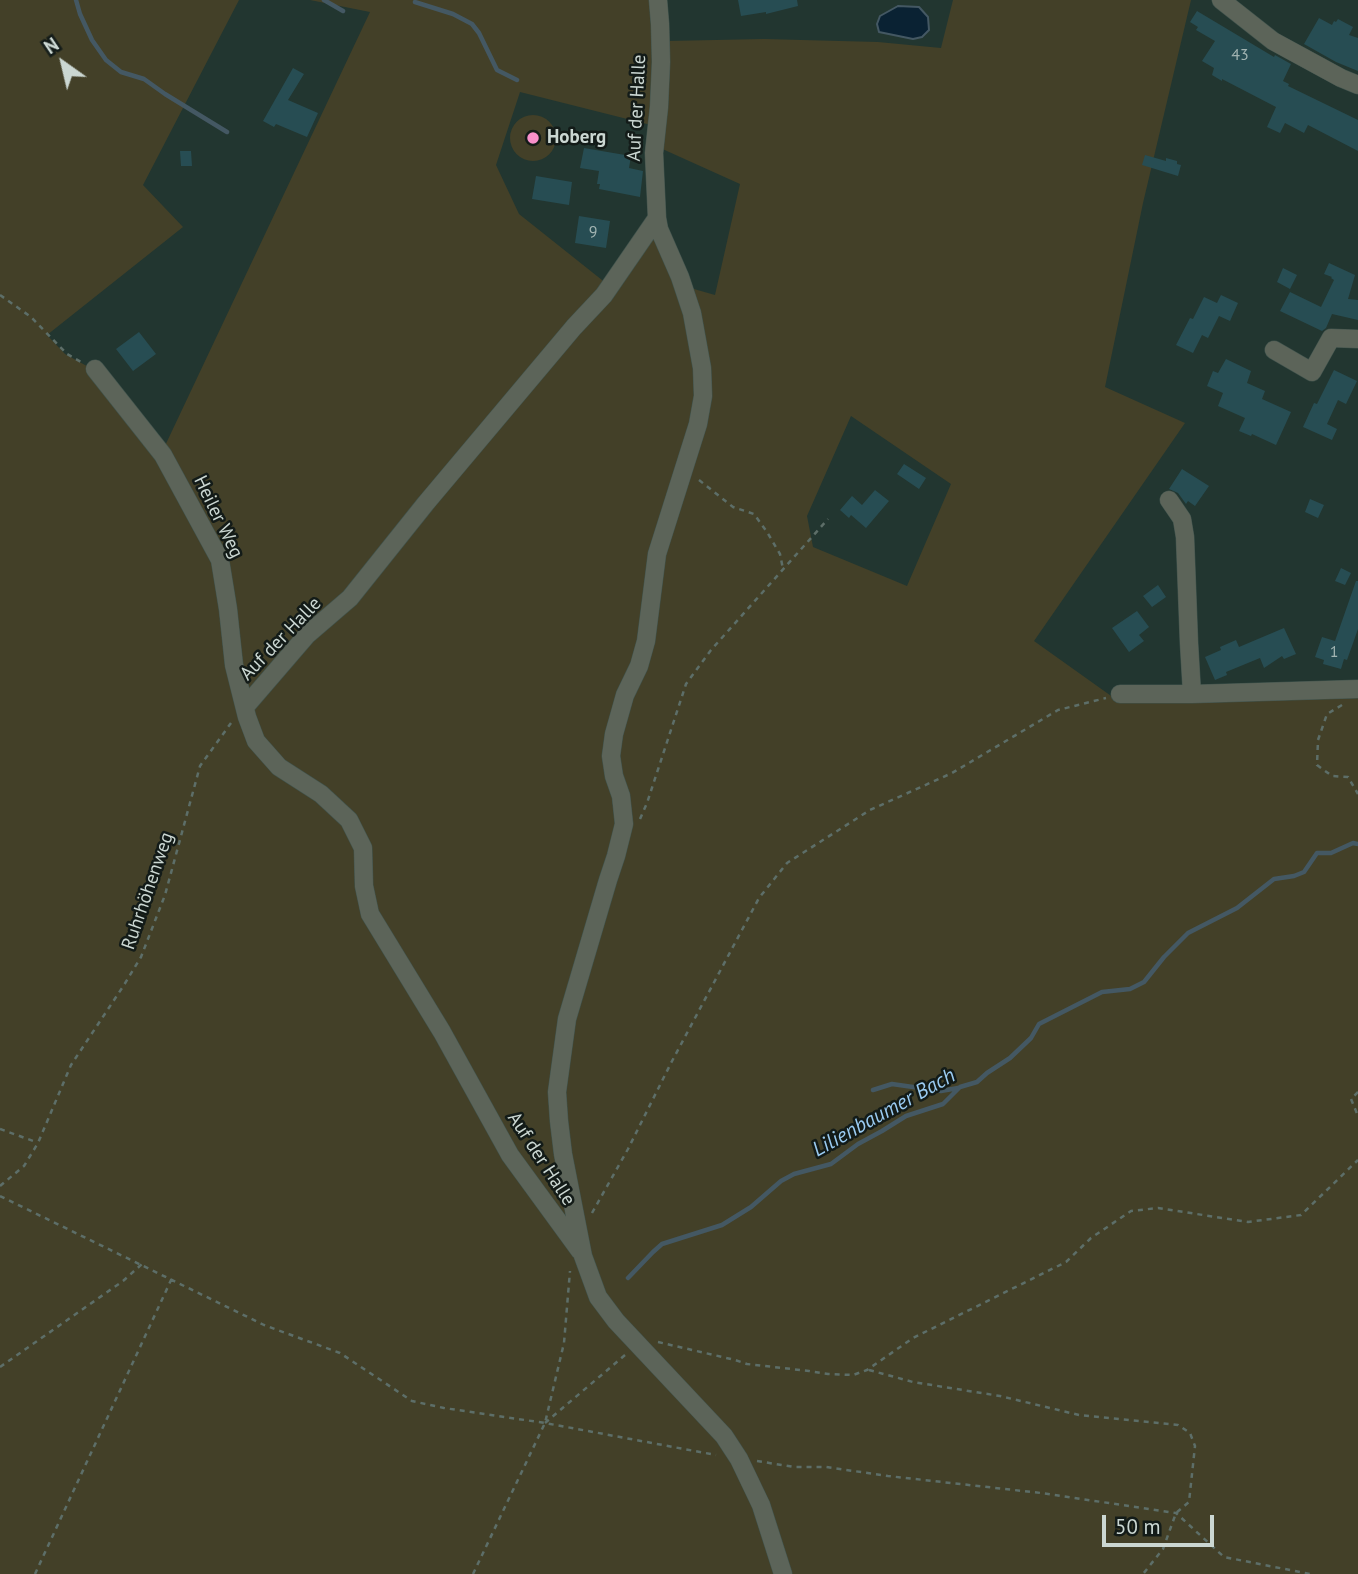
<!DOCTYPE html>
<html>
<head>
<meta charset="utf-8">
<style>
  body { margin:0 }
  #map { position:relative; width:1358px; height:1574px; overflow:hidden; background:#223630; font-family:"PT Sans",sans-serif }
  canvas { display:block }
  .north { position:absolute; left:28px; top:28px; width:70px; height:70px; -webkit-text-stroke:5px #131b18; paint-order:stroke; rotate:326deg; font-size:19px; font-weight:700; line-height:28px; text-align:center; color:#cbd7d2 }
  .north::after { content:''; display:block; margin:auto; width:24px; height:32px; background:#cbd7d2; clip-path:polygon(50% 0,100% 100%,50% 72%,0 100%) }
  .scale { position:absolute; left:1102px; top:1515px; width:112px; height:32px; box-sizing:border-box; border:4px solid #cbd7d2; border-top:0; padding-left:9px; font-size:21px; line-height:24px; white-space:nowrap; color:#cbd7d2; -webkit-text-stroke:5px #131b18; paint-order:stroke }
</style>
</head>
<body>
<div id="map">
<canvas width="1358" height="1574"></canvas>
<div class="north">N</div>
<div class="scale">50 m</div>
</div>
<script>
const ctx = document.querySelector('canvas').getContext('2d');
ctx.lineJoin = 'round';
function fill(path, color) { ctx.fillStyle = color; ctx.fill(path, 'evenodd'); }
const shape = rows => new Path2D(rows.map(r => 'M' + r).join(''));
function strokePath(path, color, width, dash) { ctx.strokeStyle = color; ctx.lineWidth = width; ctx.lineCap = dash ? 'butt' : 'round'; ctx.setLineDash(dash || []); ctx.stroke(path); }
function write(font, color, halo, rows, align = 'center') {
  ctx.font = font + ' "PT Sans",sans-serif'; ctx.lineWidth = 5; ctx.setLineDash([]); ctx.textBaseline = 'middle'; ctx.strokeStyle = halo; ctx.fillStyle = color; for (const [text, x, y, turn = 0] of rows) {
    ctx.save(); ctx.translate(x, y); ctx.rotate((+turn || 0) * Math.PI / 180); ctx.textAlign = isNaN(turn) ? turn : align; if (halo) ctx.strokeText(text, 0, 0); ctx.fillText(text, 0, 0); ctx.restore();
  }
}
const green = shape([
  [0,0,239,0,143,185,183,227,47,335,65,354,94,370,163,450,370,12,310,0,655,0,655,126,520,92,496,165,519,214,607,284,644,242,658,237,675,274,704,404,687,287,715,295,740,184,658,147,667,41,764,39,878,42,941,48,953,0,1191,0,1143,203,1105,387,1185,423,1034,641,1114,698,1358,691,1358,1574,0,1574],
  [851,416,951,484,907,586,813,547,807,516],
  '510 138a23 23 0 1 1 46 0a23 23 0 1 1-46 0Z'
]);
const water = shape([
  [898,6,919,7,928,17,929,30,922,37,913,39,879,32,877,24,880,16,898,6]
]);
const stream = shape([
  [76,0,80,14,92,40,106,60,121,72,144,79,165,94,227,132],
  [324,0,343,11],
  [415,2,453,14,472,24,479,33,497,70,517,80],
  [873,1090,892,1084,941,1091,958,1088],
  [628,1278,653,1252,662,1244,722,1225,751,1207,781,1181,794,1174,831,1164,858,1144,882,1131,906,1116,943,1104,960,1087,977,1082,987,1073,1010,1058,1031,1038,1039,1024,1102,992,1130,989,1144,982,1164,957,1188,933,1237,908,1274,879,1294,876,1304,872,1317,853,1331,853,1353,843,1358,844]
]);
const building = shape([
  [738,0,797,0,798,6,766,14,766,12,741,16],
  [1197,11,1274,57,1275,55,1291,64,1283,81,1289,84,1288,86,1358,120,1358,151,1308,125,1304,133,1285,123,1280,133,1267,127,1276,107,1222,79,1222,81,1212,75,1214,68,1202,61,1215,41,1196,30,1198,27,1190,22],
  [1319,18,1332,25,1334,21,1336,22,1338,19,1353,27,1349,35,1358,38,1358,71,1336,62,1304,44],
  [293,68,304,74,288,100,318,113,307,137,276,124,274,127,263,121],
  [584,148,631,156,629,168,643,171,640,197,599,189,600,184,597,184,599,171,580,168],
  [180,151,191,151,192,166,181,166],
  [1145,155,1166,161,1166,158,1177,161,1177,164,1181,165,1178,176,1142,165],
  [536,176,572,182,569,205,532,199],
  [579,216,610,221,606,248,575,243],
  [1329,263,1355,275,1348,299,1358,300,1358,320,1332,314,1326,328,1322,331,1280,311,1290,292,1321,307,1334,280,1331,278,1332,277,1324,274],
  [1283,268,1297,275,1290,289,1277,282],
  [1221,295,1238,303,1230,321,1219,316,1208,338,1202,335,1193,353,1176,345,1190,318,1193,319,1204,297,1217,303],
  [139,332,156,354,133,371,116,349],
  [1226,359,1251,371,1247,383,1265,391,1262,399,1291,412,1276,445,1252,434,1251,436,1239,431,1245,418,1218,406,1223,393,1207,386,1213,371,1218,373],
  [1334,370,1357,381,1346,404,1338,400,1327,424,1337,429,1332,440,1303,427,1314,403,1317,404],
  [904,464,926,478,919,489,897,474],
  [1182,469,1209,486,1195,506,1188,501,1186,504,1178,493,1169,489],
  [875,490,889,501,866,528,851,515,849,518,840,510,852,496,862,505],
  [1310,499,1324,505,1318,518,1305,512],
  [1341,568,1351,573,1345,585,1335,581],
  [1356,581,1358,581,1358,629,1347,660,1344,659,1341,669,1323,664,1324,660,1315,657,1322,637,1335,641],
  [1158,585,1166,597,1152,607,1143,596],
  [1137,611,1149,627,1139,635,1144,641,1129,652,1112,628],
  [1284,628,1296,654,1284,659,1282,656,1264,668,1260,658,1226,672,1227,675,1215,680,1205,657,1221,650,1220,647,1236,640,1239,647]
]);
const path = shape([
  [0,295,31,317,67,354,81,362],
  [699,480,733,507,754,514,767,532,780,554,783,569],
  [1342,705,1327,714,1318,740,1317,765,1332,776,1348,777,1358,794],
  [640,819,647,803,686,684,711,650,828,519],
  [1358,1092,1351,1099,1358,1116],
  [0,1129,36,1142],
  [0,1186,24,1166,38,1143,71,1065,124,985,141,957,165,895,200,766,231,723],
  [0,1196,264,1325,340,1353,412,1401,444,1408,545,1423,716,1455],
  [592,1213,628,1149,671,1063,759,898,787,863,870,810,952,773,1058,710,1106,698],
  [658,1342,735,1360,747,1364,809,1371,828,1374,853,1375,867,1370,913,1338,1066,1262,1091,1238,1131,1211,1158,1208,1248,1222,1301,1215,1358,1160],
  [0,1367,123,1281,142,1264],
  [869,1370,913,1382,1000,1396,1079,1415,1178,1425,1190,1433,1195,1446,1189,1502,1176,1513,1163,1549,1143,1574],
  [545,1423,625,1355],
  [757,1461,794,1467,826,1467,888,1476,1041,1493,1176,1513,1224,1557,1310,1574],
  [35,1574,172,1278],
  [473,1574,545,1423,564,1343,570,1271]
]);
const minor = shape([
  [658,0,660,24,661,62,659,107,654,153,657,218,659,229,680,277,692,313,702,368,703,396,698,424,657,554,646,641,639,666,625,695,614,734,611,756,614,776,621,796,624,824,616,856,608,880,567,1019,557,1092,559,1121,563,1154,583,1256,598,1297,616,1321,724,1436,739,1459,761,1505,783,1574],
  [1221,0,1273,41,1341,78,1358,85],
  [1274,350,1312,372,1331,338,1358,339],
  [95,369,163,455,220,560,228,609,234,665,247,717,256,741,279,767,321,794,349,820,363,848,364,886,370,914,442,1032,510,1155,580,1251],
  [1169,500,1182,519,1185,537,1189,643,1192,694],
  [1120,694,1192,694,1358,689],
  [245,707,307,635,350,598,426,503,574,327,604,295,657,218]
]);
const markers = [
  [533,138,7,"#f890ca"]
];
const numberNames = [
  ["43",1240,55],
  ["9",593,232],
  ["1",1334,652]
];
const streetNames = [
  ["Auf der Halle",637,108,-87],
  ["Heiler Weg",218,517,64],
  ["Auf der Halle",281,639,-46],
  ["Ruhrhöhenweg",148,891,-71],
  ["Auf der Halle",541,1159,57]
];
const poiNames = [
  ["Hoberg",547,138]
];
const waterNames = [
  ["Lilienbaumer Bach",884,1113,-29]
];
fill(green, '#434028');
fill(water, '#0a2233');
strokePath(water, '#445863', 2);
strokePath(stream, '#445863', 4.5);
fill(building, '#274d53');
strokePath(minor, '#40534d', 19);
strokePath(path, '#5d6e68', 2.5, [5, 5]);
strokePath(minor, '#5c6459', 18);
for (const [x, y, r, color] of markers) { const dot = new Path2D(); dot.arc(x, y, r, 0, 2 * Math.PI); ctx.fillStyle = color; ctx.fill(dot); strokePath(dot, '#131b18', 2.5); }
write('16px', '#a2b4b2', null, numberNames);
write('19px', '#cbd7d2', '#131b18', streetNames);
write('bold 19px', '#cbd7d2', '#131b18', poiNames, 'left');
write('italic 21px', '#9acbf1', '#131b18', waterNames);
</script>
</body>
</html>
